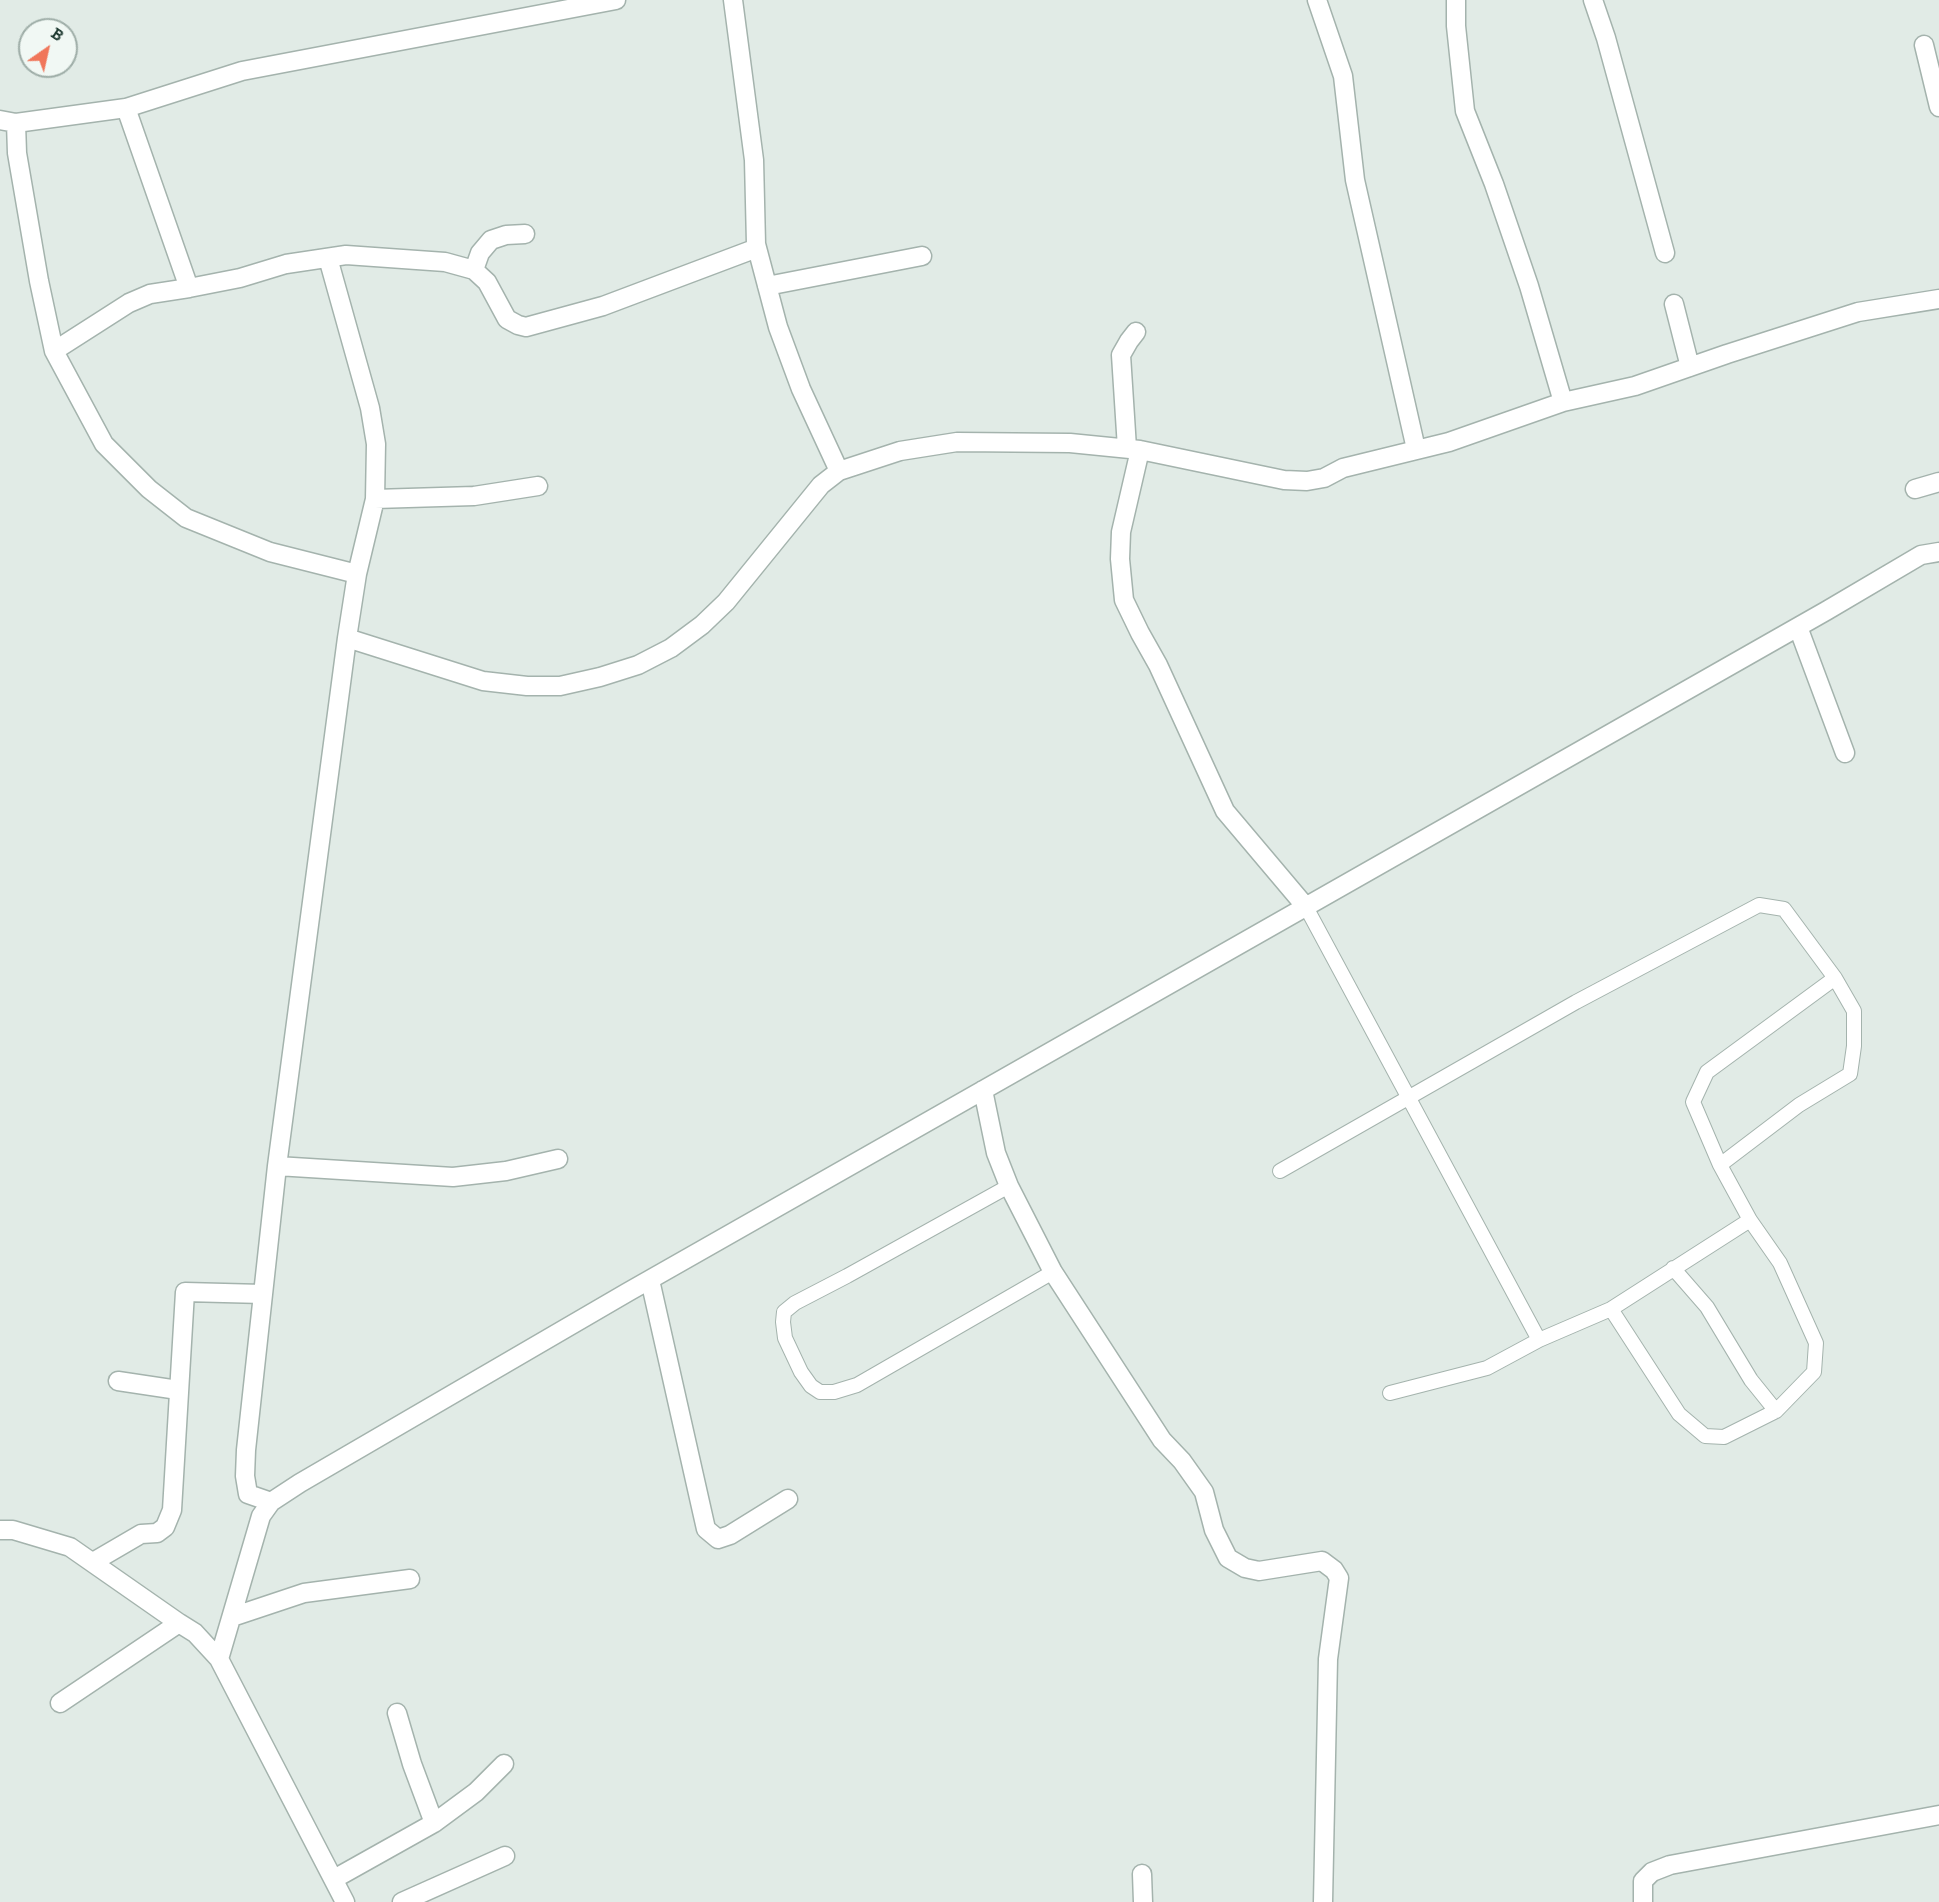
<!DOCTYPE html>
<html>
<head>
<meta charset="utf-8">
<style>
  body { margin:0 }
  #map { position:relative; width:1939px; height:1902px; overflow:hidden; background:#e1ebe6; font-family:"Space Grotesk",sans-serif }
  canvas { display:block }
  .north { position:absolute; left:18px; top:18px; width:60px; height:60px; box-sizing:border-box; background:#f1f8f4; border:2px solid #9eada7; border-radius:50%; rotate:34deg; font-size:16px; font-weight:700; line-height:24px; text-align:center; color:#213c33 }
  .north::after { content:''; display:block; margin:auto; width:21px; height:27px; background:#f0765a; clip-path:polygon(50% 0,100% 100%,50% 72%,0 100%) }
</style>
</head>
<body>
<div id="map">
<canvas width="1939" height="1902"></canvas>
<div class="north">B</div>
</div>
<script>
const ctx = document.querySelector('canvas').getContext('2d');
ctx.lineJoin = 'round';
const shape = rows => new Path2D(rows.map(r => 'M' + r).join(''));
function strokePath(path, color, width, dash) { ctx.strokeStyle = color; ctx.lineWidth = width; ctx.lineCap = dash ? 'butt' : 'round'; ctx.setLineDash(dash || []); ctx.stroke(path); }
const lane = shape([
  [1306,907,1539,1340],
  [1280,1171,1576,1002,1759,905,1784,909,1835,978,1854,1011,1854,1046,1850,1074,1799,1105,1720,1165],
  [1009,1186,847,1276,795,1303,784,1312,783,1322,785,1338,801,1372,811,1386,820,1392,834,1392,857,1385,1053,1272],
  [1673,1268,1707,1307,1751,1380,1776,1411],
  [1611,1309,1679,1414,1705,1436,1724,1437,1776,1411,1814,1372,1816,1343,1780,1263,1750,1220,1720,1165,1693,1102,1707,1072,1835,978],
  [1390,1393,1487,1368,1539,1340,1611,1309,1750,1220]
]);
const street = shape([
  [733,0,754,160,756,244,778,327,801,389,839,471],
  [1317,0,1343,76,1355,180,1416,449],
  [1456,0,1456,26,1465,111,1494,184,1529,286,1563,402],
  [1593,0,1606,38,1665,253],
  [1924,45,1939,107],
  [126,108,189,288],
  [0,120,16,123,126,108,242,71,616,0],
  [16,123,17,153,39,281,54,351,104,444,149,489,186,518,270,552,357,574],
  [328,258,370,408,376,444,375,499,357,574,347,638],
  [474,270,480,253,491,240,506,235,525,234],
  [767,286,922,256],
  [1674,304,1690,367],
  [54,351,129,303,150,294,189,288,240,278,286,264,346,255,445,262,474,270,487,282,507,319,518,325,526,327,603,306,757,248],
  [1127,448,1121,355,1129,341,1136,332],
  [1140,450,1121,532,1120,559,1124,600,1140,633,1158,665,1225,811,1306,907],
  [1915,489,1939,482],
  [375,499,474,496,538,486],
  [1798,627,1845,753],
  [983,1090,996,1153,1009,1186,1053,1272,1162,1440,1182,1461,1204,1492,1214,1530,1228,1558,1245,1568,1259,1571,1322,1561,1334,1570,1339,1578,1328,1659,1323,1902],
  [277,1166,453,1177,506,1171,558,1159],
  [650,1280,706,1529,718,1539,730,1535,788,1499],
  [118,1381,178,1390],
  [271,1502,248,1494,245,1476,246,1450,277,1166,347,638,483,681,527,686,560,686,600,677,638,665,671,648,702,625,726,602,821,485,839,471,900,451,957,442,1070,443,1140,450,1284,480,1307,481,1324,478,1343,468,1449,442,1563,402,1635,386,1727,354,1858,312,1939,299],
  [0,1530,13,1530,70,1547,179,1623,195,1633,219,1659],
  [93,1562,141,1534,157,1533,165,1527,172,1510,185,1292,263,1294],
  [232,1617,304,1593,410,1579],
  [60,1703,179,1623],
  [397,1713,412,1764,434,1823],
  [1142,1874,1143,1902],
  [334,1879,434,1823,476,1792,504,1764],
  [345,1902,219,1659,261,1516,271,1502,300,1483,628,1292,1826,611,1921,555,1939,552],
  [402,1902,505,1856],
  [1643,1902,1643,1881,1652,1872,1670,1865,1939,1815]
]);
strokePath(lane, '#a4b3ad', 16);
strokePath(street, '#a4b3ad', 21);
strokePath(lane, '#fff', 14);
strokePath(street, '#fff', 18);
</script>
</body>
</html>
